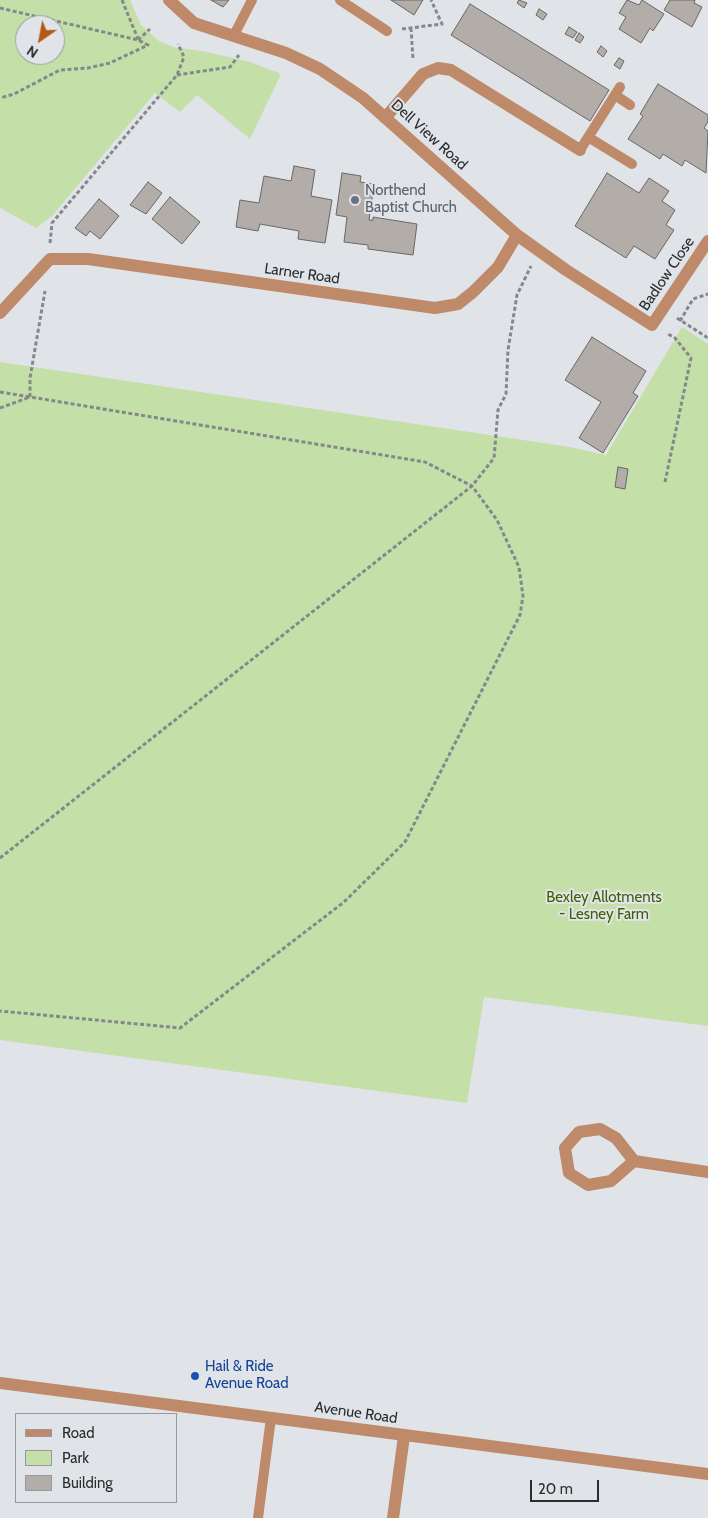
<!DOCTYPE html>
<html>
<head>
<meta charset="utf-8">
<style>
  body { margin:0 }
  #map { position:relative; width:708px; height:1518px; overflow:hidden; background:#e0e4e8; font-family:Cabin,sans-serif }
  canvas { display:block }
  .legend { position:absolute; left:15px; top:1413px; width:162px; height:90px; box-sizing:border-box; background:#e0e4e8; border:1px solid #979a9d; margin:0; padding:6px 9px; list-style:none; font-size:15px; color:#2a2c2d }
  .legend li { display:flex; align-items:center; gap:10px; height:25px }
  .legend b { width:25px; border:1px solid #979a9d }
  .north { position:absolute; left:15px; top:15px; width:50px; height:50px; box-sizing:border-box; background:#e0e4e8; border:1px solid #979a9d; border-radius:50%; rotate:213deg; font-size:14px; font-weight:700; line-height:20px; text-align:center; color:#2a2c2d }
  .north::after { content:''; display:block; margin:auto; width:18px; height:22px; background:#b75714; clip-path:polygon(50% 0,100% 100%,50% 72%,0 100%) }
  .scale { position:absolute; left:530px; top:1480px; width:69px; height:22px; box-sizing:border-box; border:2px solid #2a2c2d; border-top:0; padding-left:6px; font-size:15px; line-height:18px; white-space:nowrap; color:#2a2c2d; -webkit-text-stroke:4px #e0e4e8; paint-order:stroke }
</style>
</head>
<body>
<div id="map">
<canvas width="708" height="1518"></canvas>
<ul class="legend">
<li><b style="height:6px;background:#be8a69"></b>Road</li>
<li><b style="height:14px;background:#c4dfa7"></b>Park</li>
<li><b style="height:14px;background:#b2ada9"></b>Building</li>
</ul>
<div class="north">N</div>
<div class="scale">20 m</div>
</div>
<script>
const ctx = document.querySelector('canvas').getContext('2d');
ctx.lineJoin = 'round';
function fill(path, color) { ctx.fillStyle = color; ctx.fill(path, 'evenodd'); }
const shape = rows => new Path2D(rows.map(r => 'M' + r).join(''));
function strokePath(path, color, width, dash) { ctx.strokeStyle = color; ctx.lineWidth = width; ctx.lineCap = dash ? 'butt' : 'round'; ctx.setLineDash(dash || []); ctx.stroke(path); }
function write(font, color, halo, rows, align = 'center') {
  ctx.font = font + ' Cabin,sans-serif'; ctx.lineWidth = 4; ctx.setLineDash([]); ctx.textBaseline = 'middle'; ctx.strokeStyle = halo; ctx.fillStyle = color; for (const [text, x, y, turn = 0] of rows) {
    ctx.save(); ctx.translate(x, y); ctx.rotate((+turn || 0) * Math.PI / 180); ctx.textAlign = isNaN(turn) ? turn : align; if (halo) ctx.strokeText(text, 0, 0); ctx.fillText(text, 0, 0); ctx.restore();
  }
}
const green = shape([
  [0,0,130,0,141,25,159,41,173,47,207,52,250,62,281,74,250,139,197,95,180,112,155,93,52,216,36,228,0,208],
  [25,25,55,25,55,55,25,55],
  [682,327,708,344,708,1026,484,997,467,1103,0,1040,0,362,570,447,606,455]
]);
const building = shape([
  [211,0,229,0,223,7,211,0],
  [391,0,423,0,414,15,391,0],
  [519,0,527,3,524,8,517,3,519,0],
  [627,0,639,5,642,0,664,14,653,31,650,28,641,43,619,29,626,17,619,13,627,0],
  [670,0,695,0,694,3,702,7,692,27,664,10,670,0],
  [470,4,609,90,590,121,451,35,470,4],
  [539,9,547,14,543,20,536,15,539,9],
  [569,27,577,32,573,38,565,34,569,27],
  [579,33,584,37,580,43,575,40,579,33],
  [601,46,607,51,603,57,597,52,601,46],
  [619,58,624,61,620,69,614,65,619,58],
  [658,84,708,115,708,122,704,128,708,131,706,173,685,160,682,166,663,154,660,159,628,139,643,116,640,114,658,84],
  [294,166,315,170,311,196,332,200,325,243,298,239,299,231,260,224,258,231,236,227,240,200,259,203,264,176,291,181,294,166],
  [342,173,361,176,360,182,374,184,369,220,373,220,373,217,417,224,413,255,368,249,368,245,344,242,347,217,336,215,342,173],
  [607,173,639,193,649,178,669,191,662,201,675,210,666,225,674,230,655,259,634,246,626,258,575,226,607,173],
  [148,182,162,193,146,214,130,205,148,182],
  [170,197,200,222,182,244,152,219,170,197],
  [99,199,119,216,100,239,90,231,86,236,75,228,99,199],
  [592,337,646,371,633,393,638,396,603,453,579,438,601,402,565,380,592,337],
  [618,467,628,469,625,489,615,487,618,467]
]);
const path = shape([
  [122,0,138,39],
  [0,8,138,40,148,45,110,63,88,68,60,70,14,94,0,98],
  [411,28,413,59],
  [402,29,442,24,431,0],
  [138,40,150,29],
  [177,75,230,67,239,55],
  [50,243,52,223,177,75,184,57,178,44],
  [677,318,708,338],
  [680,321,693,299,708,294],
  [0,392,425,462,472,486,497,520,519,567,523,596,520,615,405,842,344,902,180,1028,0,1011],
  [30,397,30,378,45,291],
  [0,408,30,397],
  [665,482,691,358,675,338,668,334],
  [0,858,472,486,494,458,498,410,506,394,508,350,517,295,531,266]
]);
const service = shape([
  [340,0,387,31],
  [234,35,252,0],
  [615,95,630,105],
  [588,137,632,164],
  [580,150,620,87],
  [258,1518,271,1418]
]);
const minor = shape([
  [169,0,194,23,286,53,320,69,363,98,517,235,566,270,652,325,708,241],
  [385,118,423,74,438,68,451,70,580,150],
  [0,313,50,259,88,259,435,308,458,304,473,292,498,267,517,235],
  [634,1161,611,1181,588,1185,569,1173,565,1148,579,1132,600,1129,616,1138,634,1161,708,1172],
  [0,1383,708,1474],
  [393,1518,404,1436]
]);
const markers = [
  [355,200,5,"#6b7280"],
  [195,1376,5,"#1a4fb4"]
];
const streetNames = [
  ["Dell View Road",429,135,42],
  ["Larner Road",302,274,8],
  ["Badlow Close",667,274,-56],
  ["Avenue Road",356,1413,8]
];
const worshipNames = [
  ["Northend",365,191],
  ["Baptist Church",365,208]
];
const parkNames = [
  ["Bexley Allotments",604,898],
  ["- Lesney Farm",604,915]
];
const transitNames = [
  ["Hail & Ride",205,1367],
  ["Avenue Road",205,1384]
];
fill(green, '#c4dfa7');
fill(building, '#b2ada9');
strokePath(building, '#6a6663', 1);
strokePath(path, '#85888b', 3, [4, 2.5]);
strokePath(service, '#be8a69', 10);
strokePath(minor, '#be8a69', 12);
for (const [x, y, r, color] of markers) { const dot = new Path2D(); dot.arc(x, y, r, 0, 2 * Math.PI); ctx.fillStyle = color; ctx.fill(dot); strokePath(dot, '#e0e4e8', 2); }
write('15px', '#2a2c2d', '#e0e4e8', streetNames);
write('15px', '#5b616d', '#e0e4e8', worshipNames, 'left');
write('15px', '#3f5e01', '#e0e4e8', parkNames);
write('15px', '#164399', '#e0e4e8', transitNames, 'left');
</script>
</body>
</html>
